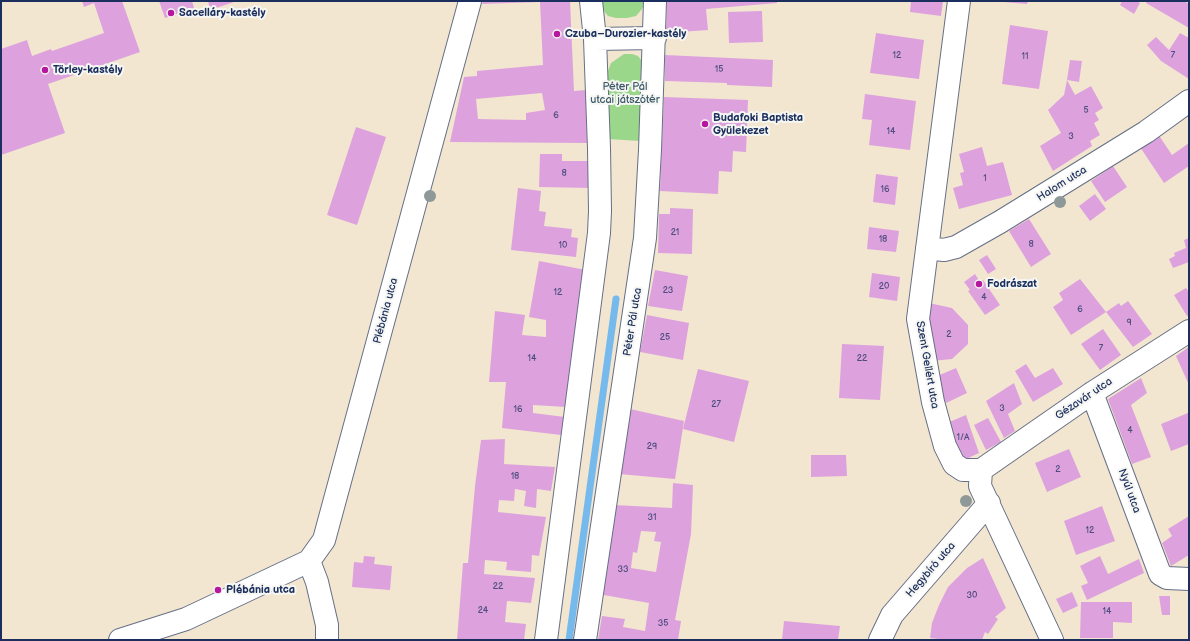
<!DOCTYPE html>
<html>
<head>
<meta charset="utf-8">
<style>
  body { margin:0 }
  #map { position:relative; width:1190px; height:641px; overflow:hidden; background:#f2e6d0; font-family:"Balsamiq Sans",sans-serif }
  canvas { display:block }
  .frame { position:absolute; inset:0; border:2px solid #1b2f5e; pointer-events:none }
</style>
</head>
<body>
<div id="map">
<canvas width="1190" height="641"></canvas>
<div class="frame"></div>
</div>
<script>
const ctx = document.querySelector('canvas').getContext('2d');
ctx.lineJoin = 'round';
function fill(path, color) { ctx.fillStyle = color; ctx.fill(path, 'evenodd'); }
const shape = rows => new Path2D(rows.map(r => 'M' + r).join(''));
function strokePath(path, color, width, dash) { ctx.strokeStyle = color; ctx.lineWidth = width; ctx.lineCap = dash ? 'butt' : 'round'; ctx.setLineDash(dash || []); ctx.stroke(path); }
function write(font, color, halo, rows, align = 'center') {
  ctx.font = font + ' "Balsamiq Sans",sans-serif'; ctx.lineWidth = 4; ctx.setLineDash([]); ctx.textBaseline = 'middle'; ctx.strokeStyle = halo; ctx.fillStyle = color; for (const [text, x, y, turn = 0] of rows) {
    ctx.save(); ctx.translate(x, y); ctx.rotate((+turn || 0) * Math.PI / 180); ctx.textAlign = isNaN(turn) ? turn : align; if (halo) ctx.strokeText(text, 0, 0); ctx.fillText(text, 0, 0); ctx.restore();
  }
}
const green = shape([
  [598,1,646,1,642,9,636,16,627,18,616,18,608,16,603,10],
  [624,54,632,54,638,56,642,61,641,141,607,139,606,81,608,71,611,63]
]);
const stream = shape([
  [569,640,616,299]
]);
const building = shape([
  [82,1,122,1,140,52,48,84,65,133,1,155,1,49,27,40,32,56,51,49,52,51,104,33,94,3,84,7],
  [159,1,192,1,194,8,165,18],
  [208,1,237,1,210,10],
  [483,1,570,1,574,91,586,90,587,143,450,142,464,77,477,76,477,71,543,65,540,2,482,4],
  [542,93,545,110,526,113,526,120,478,119,476,99],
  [667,1,777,1,777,3,706,9,708,30,666,33],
  [911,1,943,1,941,16,910,12],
  [1003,1,1028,1,1027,4,1003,2],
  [1122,1,1136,1,1140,3,1134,14,1120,5],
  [1147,1,1184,1,1189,4,1189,28,1146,3],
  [762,11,763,42,729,43,728,12],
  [1010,25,1048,31,1039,89,1002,84],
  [876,33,924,40,919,79,870,73],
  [1180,33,1189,38,1189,79,1161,61,1147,45,1156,37,1169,50],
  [665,55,773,60,772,87,727,85,727,83,665,81],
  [1070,60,1082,61,1079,82,1067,80],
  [1067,80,1075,95,1091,86,1103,108,1095,113,1099,120,1094,123,1100,135,1090,141,1092,146,1053,171,1040,146,1061,133,1048,110,1064,95],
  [865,94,916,101,910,150,869,145,872,120,862,119],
  [664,97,748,100,746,152,733,151,732,172,719,171,718,194,660,191],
  [356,127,386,137,357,225,327,215],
  [1158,134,1172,155,1189,143,1189,166,1164,183,1140,147],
  [982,147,987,166,1003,162,1012,195,959,209,953,188,963,185,960,173,964,172,959,154],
  [540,154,562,154,562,161,588,161,590,188,539,187],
  [1113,166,1127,187,1105,202,1091,181],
  [876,174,898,177,895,205,873,202],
  [518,188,541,191,539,211,546,212,544,226,572,229,571,237,578,238,576,257,511,250],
  [1095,194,1106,209,1090,221,1079,206],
  [670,208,693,209,692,254,658,253,659,214,670,214],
  [1029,219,1051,254,1031,267,1009,231],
  [869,227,899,231,896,252,867,249],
  [1189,238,1189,262,1173,268,1169,259,1175,256,1174,253,1186,248,1184,240],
  [987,255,996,269,988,274,979,260],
  [539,261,586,270,566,407,533,405,533,413,565,417,561,435,502,428,506,382,489,382,495,311,525,315,522,335,546,337,546,320,529,317],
  [655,270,688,276,682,311,648,306],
  [872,273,900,277,897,301,869,297],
  [975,274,980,282,983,280,1000,305,985,315,968,291,970,290,964,282],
  [1080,279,1106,312,1119,303,1121,306,1128,301,1152,334,1133,347,1106,312,1071,335,1053,307,1063,300,1059,293],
  [1186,288,1189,292,1189,315,1187,316,1174,295],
  [929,303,952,308,968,325,968,344,952,359,932,361],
  [647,315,689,323,683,360,640,352],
  [1103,329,1121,355,1100,370,1081,344],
  [842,344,884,346,880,400,839,398],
  [1189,347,1189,385,1176,356],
  [1026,364,1035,378,1053,368,1063,384,1033,402,1015,371],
  [956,368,967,393,946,403,935,377],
  [698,369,749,381,734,442,683,429],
  [1141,378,1147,393,1131,405,1151,457,1132,464,1108,399],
  [1014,383,1022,404,1008,414,1015,431,1004,438,986,401],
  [630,409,684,421,675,479,619,474],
  [1188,413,1189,444,1171,451,1161,424],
  [966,415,979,453,960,462,947,423],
  [988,418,1001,442,986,450,974,425],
  [505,439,504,464,555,467,551,491,537,489,536,508,524,506,526,491,515,489,514,501,499,500,498,512,546,517,539,556,532,555,531,572,506,570,507,562,485,560,484,574,535,578,531,603,507,601,505,622,526,624,524,640,457,640,463,563,468,563,475,486,481,440],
  [1069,449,1081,477,1047,492,1035,463],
  [811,455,846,455,847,476,811,477],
  [673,483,693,485,691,534,675,620,681,621,678,640,598,640,602,616,625,619,623,627,645,631,649,603,598,594,614,505,672,508],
  [641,531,656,532,654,541,661,542,656,572,631,568,633,552,637,553],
  [1102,506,1115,541,1076,555,1064,521],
  [1189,516,1189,555,1171,566,1162,543,1172,536,1168,529],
  [364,556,375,557,374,564,392,566,390,590,352,587,354,562,363,563],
  [1100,556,1108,574,1139,559,1144,573,1087,600,1081,586,1088,583,1080,566],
  [983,558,1006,608,995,617,998,619,988,634,985,632,982,640,946,640,930,638,932,623,939,605,948,587,967,568],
  [1072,592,1078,606,1063,613,1056,599],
  [1159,596,1170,596,1170,615,1162,615],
  [1081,602,1132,602,1132,623,1113,622,1113,638,1080,638],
  [784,621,840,626,838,640,782,640]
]);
const street = shape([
  [959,1,918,319,933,402,945,446,954,464,963,470,981,470],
  [595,39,655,38],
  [927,248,944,250,956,247,1000,222,1146,132,1189,101],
  [1092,393,1160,574,1167,578,1189,579],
  [981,470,1092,393,1189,331],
  [981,470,980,486,1052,640],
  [309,561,317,582,327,625,327,640],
  [120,640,186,619,309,561,324,540,470,1],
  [546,640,599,233,600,211,599,148,595,39,591,1],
  [585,640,645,238,650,150,655,1],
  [880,640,892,615,989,503]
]);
const trees = [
  [430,196],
  [1060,202],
  [966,501]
];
const markers = [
  [171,13,4,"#b5179e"],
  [557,34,4,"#b5179e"],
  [45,70,4,"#b5179e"],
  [705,124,4,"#b5179e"],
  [979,284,4,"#b5179e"],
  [218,590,4,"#b5179e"]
];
const numberNames = [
  ["12",897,56],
  ["7",1173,56],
  ["11",1025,57],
  ["15",719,70],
  ["5",1086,111],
  ["6",556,116],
  ["14",891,132],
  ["3",1071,137],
  ["8",564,174],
  ["1",985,179],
  ["16",885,190],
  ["21",675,233],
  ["18",883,240],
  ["8",1031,245],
  ["10",563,246],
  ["20",884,287],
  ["23",668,291],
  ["12",558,293],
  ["4",984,298],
  ["6",1080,310],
  ["9",1129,323],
  ["2",949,335],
  ["25",665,338],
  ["7",1101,349],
  ["14",532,359],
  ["22",862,359],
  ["27",716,405],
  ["3",1002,409],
  ["16",518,410],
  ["4",1130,431],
  ["1/A",963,438],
  ["29",652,447],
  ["2",1058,470],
  ["18",515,477],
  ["31",652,518],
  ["12",1090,531],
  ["33",623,570],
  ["22",498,587],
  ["30",972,596],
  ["24",483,611],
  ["14",1107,612],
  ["35",663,624]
];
const poiNames = [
  ["Sacelláry-kastély",179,13],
  ["Czuba–Durozier-kastély",565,34],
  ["Törley-kastély",53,70],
  ["Budafoki Baptista",713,118],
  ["Gyülekezet",713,131],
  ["Fodrászat",987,284],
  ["Plébánia utca",226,590]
];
const parkNames = [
  ["Péter Pál",625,87],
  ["utcai játszótér",625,100]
];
const streetNames = [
  ["Halom utca",1062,184,-32],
  ["Plébánia utca",386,311,-75],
  ["Péter Pál utca",633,322,-81],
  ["Szent Gellért utca",927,365,80],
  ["Gézavár utca",1084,399,-34],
  ["Nyúl utca",1129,491,70],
  ["Hegybíró utca",931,570,-49]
];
fill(green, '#9bd78b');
strokePath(stream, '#76b9ec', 7);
fill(building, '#dda2de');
strokePath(street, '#666f86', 24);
strokePath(street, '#fff', 22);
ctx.fillStyle = '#8d9897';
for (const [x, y] of trees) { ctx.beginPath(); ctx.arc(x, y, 6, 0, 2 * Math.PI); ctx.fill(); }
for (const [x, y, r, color] of markers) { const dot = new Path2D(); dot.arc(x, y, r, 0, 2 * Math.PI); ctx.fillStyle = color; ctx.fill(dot); strokePath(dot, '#f6f6f2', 1.5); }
write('9px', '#4c4c7e', null, numberNames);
write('bold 11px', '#1b2f5e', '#f6f6f2', poiNames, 'left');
write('11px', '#3b5969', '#f6f6f2', parkNames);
write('11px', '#1b2f5e', '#f6f6f2', streetNames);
</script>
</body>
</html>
